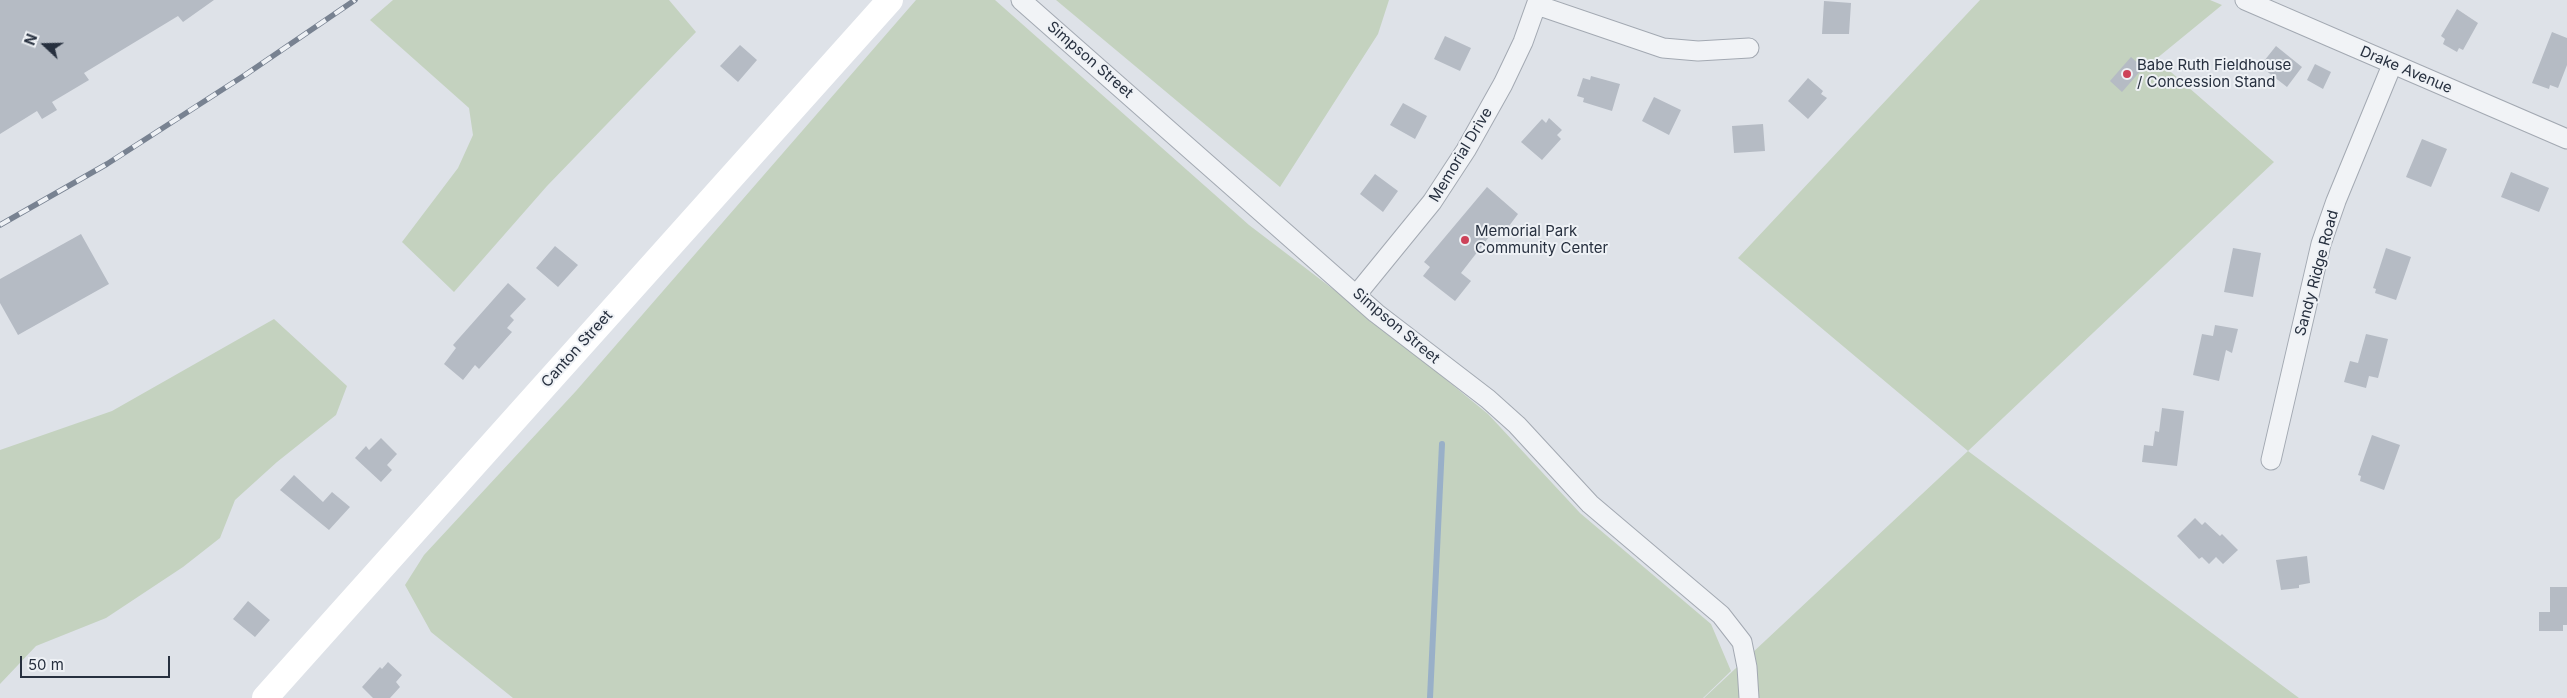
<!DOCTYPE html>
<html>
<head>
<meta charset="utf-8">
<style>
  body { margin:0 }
  #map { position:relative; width:2567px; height:698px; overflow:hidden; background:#dee2e8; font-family:Inter,sans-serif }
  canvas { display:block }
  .north { position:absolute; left:20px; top:20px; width:50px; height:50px; -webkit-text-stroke:4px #eef1f5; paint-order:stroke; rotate:291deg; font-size:14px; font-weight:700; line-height:20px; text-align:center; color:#27303f }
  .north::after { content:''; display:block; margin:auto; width:18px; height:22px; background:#27303f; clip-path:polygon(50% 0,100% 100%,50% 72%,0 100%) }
  .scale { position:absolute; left:20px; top:656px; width:150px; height:22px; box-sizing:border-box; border:2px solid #27303f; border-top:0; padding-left:6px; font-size:15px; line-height:18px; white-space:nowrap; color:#27303f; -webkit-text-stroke:4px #eef1f5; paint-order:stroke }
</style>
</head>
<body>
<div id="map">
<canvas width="2567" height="698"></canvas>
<div class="north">N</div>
<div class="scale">50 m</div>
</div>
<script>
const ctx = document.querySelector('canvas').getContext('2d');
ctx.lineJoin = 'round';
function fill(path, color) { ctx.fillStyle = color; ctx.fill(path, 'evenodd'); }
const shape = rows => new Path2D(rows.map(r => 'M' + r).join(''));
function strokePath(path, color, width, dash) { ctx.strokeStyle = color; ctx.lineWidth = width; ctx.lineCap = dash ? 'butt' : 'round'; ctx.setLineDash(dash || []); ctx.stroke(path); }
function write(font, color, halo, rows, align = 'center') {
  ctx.font = font + ' Inter,sans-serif'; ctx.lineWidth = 4; ctx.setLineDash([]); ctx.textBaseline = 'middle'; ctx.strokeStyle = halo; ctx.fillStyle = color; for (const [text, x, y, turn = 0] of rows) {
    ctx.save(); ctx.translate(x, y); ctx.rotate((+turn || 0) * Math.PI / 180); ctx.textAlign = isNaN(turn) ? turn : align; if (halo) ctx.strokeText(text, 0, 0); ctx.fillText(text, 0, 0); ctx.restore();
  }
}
const green = shape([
  [393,0,669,0,696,32,547,186,454,292,402,242,458,168,473,135,469,108,370,20],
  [916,0,995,0,1249,225,1371,318,1488,414,1580,513,1711,624,1731,671,1703,698,513,698,431,632,405,585,424,555,576,391],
  [1056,0,1389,0,1378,34,1280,187],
  [1980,0,2210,0,2222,5,2156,59,2274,162,1968,451,2299,698,1704,698,1968,451,1738,258],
  [274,319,347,386,336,415,277,462,235,500,220,538,183,567,106,618,36,646,0,684,0,450,112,411]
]);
const stream = shape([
  [1430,698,1442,444]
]);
const building = shape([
  [0,0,214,0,183,22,178,16,84,73,89,80,52,102,57,110,42,119,37,111,0,134],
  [1824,1,1851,3,1849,34,1822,34],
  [2457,9,2478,23,2463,50,2459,48,2457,52,2443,44,2445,39,2441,36],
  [2552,32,2567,38,2567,65,2558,88,2550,85,2549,89,2532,83],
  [1445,36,1471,48,1460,71,1434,59],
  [740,45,757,60,738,82,720,66],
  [2276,46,2302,67,2287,87,2260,66],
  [2131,57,2143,68,2122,92,2110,81],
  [2315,64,2331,72,2323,89,2307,80],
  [1591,76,1620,84,1612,111,1583,102,1584,98,1577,96,1583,78,1590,80],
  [1808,78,1823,91,1821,94,1827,98,1808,119,1788,101],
  [1654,97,1681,110,1669,135,1642,121],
  [1403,103,1427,116,1415,139,1390,125],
  [1549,118,1562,130,1557,135,1561,139,1542,160,1521,142,1542,119,1546,123],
  [1763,124,1765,151,1734,153,1732,126],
  [2422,139,2447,149,2431,187,2406,177],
  [2511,172,2549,188,2539,212,2501,197],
  [1375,174,1398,191,1383,212,1360,194],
  [1487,187,1518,214,1503,234,1496,228,1461,273,1471,281,1455,301,1423,276,1430,267,1424,262],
  [81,234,109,284,18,335,0,303,0,279],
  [555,246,578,265,558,287,536,268],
  [2233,248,2261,253,2253,297,2224,292],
  [2386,248,2411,257,2396,300,2375,293,2376,289,2373,288],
  [508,283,526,299,510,316,514,320,507,328,512,332,479,369,475,365,463,380,444,364,456,348,453,345],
  [2215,325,2238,329,2232,353,2226,350,2219,381,2193,375,2202,334,2213,336],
  [2366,334,2388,339,2378,378,2369,376,2366,388,2344,382,2350,361,2358,363],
  [2162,408,2184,411,2177,466,2142,462,2144,445,2153,446,2155,431,2159,432],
  [2372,435,2400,445,2384,490,2360,481,2361,476,2358,475],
  [381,438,397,454,387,465,392,470,381,482,355,458,366,446,369,450],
  [294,475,323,502,332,492,350,507,329,530,280,490],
  [2195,518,2202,525,2205,522,2220,536,2222,534,2238,550,2223,564,2216,557,2209,564,2202,557,2199,559,2177,536],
  [2307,556,2310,583,2299,585,2299,588,2281,590,2276,560],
  [2550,587,2567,587,2567,625,2563,625,2563,631,2539,631,2539,612,2550,612],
  [248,601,270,620,255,637,233,619],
  [388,662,402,675,396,682,400,687,390,698,373,698,362,687,380,667,382,669]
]);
const street = shape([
  [1021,0,1376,313,1488,399,1517,425,1590,504,1721,615,1742,642,1747,667,1749,698],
  [2245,0,2567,139],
  [1537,5,1663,48,1698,51,1749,48],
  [1357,294,1432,202,1466,150,1503,84,1523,42,1538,0],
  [2271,460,2321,244,2336,201,2392,65]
]);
const secondary = shape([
  [265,698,890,0]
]);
const rail = shape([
  [0,225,107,164,245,75,355,0]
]);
const markers = [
  [2127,74,5,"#cd4259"],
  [1465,240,5,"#cd4259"]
];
const streetNames = [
  ["Simpson Street",1090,60,41],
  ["Drake Avenue",2406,70,23],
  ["Memorial Drive",1461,155,-59],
  ["Sandy Ridge Road",2317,273,-75],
  ["Simpson Street",1396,326,40],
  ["Canton Street",577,349,-48]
];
const poiNames = [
  ["Babe Ruth Fieldhouse",2137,65],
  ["/ Concession Stand",2137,82],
  ["Memorial Park",1475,231],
  ["Community Center",1475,248]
];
fill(green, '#c4d2bf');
strokePath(stream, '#99b0c8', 6);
fill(building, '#b5bbc4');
strokePath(street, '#a3a9b2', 21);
strokePath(street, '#f1f3f6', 19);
strokePath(secondary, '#fff', 26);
strokePath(rail, '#788291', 5.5);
strokePath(rail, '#eef1f5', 4, [11]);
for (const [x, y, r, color] of markers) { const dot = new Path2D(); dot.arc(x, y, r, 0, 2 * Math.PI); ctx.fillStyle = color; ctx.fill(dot); strokePath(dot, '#eef1f5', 2); }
write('15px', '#27303f', '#eef1f5', streetNames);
write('15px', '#27303f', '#eef1f5', poiNames, 'left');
</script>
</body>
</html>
